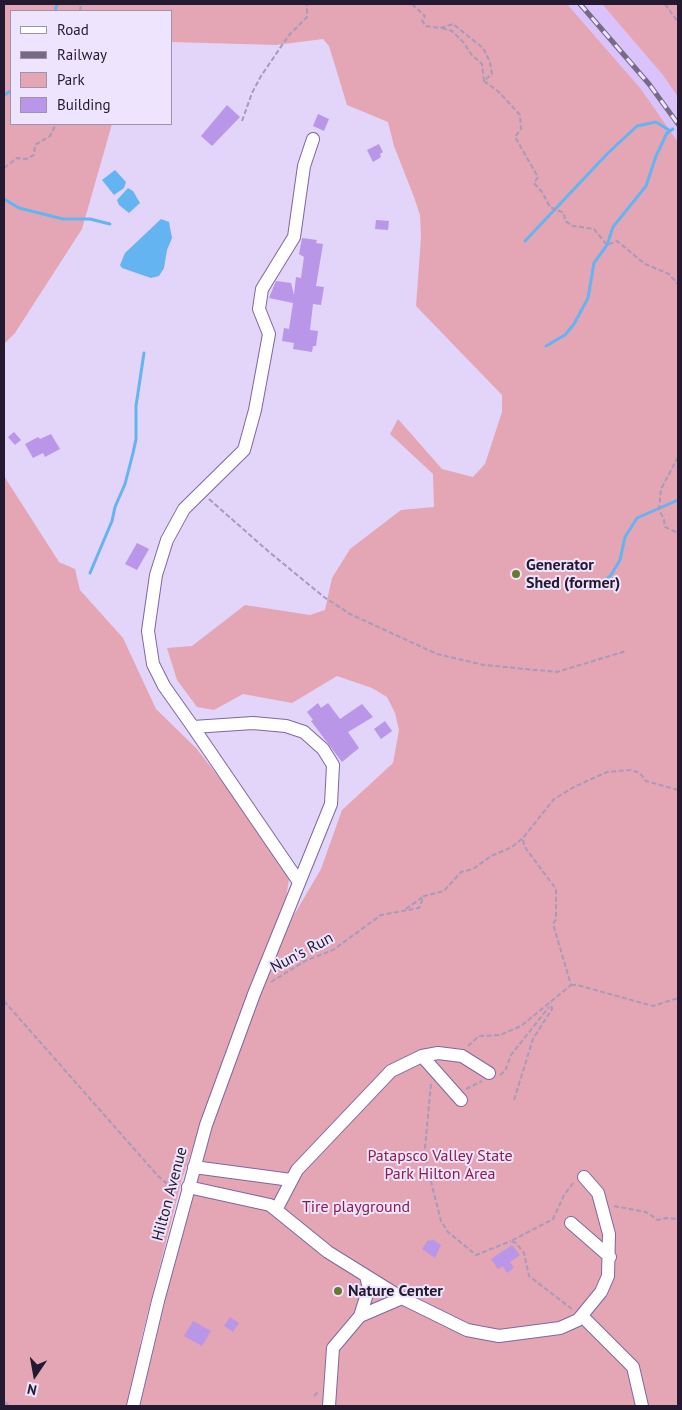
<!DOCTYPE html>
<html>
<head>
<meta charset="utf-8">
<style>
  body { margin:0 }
  #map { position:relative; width:682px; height:1410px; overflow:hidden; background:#e3d4f9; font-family:"PT Sans",sans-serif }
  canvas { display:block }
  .frame { position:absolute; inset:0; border:5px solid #231930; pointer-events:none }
  .legend { position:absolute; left:10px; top:10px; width:162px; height:115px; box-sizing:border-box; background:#eee4fd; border:1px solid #9d93ab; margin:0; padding:6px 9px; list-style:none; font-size:15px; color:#231930 }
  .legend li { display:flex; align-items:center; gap:10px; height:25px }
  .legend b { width:25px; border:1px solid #9d93ab }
  .north { position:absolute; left:10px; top:1350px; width:50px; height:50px; -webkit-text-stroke:4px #eee4fd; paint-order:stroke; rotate:192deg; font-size:14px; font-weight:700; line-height:20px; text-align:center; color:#231930 }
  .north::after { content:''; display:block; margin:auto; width:18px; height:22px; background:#231930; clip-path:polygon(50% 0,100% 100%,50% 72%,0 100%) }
</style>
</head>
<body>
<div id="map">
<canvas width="682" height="1410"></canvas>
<div class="frame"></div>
<ul class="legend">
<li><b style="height:6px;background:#fff"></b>Road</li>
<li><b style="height:6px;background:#776a87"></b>Railway</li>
<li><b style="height:14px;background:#e4a6b4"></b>Park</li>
<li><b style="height:14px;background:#b996e7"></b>Building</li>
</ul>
<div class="north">N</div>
</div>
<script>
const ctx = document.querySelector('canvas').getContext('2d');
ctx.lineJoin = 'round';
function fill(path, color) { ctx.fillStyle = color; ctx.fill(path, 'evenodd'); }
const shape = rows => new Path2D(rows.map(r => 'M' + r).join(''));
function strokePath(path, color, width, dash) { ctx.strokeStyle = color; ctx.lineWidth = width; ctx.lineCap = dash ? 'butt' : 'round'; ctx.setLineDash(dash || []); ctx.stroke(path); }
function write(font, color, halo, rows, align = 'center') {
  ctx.font = font + ' "PT Sans",sans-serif'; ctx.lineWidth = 4; ctx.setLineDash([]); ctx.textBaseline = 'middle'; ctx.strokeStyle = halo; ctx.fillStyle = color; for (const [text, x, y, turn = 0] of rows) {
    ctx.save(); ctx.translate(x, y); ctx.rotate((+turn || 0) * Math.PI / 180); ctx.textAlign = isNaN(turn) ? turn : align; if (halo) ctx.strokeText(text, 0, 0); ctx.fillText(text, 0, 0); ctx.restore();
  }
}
const built = shape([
  [567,4,602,4,662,74,678,97,678,142,641,89]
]);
const green = shape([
  [4,4,567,4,641,89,678,142,678,1406,4,1406,4,476,59,562,75,569,80,590,123,638,156,709,196,748,261,831,287,871,289,879,285,904,284,932,321,869,342,810,393,763,399,730,395,713,387,697,372,688,337,676,292,703,243,694,214,710,197,707,177,680,167,648,192,646,245,605,310,615,325,610,332,578,350,549,401,510,434,507,433,474,390,434,398,419,442,469,473,477,485,464,502,412,502,395,416,306,421,237,420,215,414,197,394,146,388,122,347,105,329,46,323,39,276,45,171,42,171,11,11,11,11,124,112,124,82,229,15,333,4,344],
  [252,986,143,1345,140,1344,182,1179,220,1068],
  [602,4,678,4,678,97,662,74]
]);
const water = shape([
  [115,170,126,182,124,188,114,195,102,180],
  [128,188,133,191,140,203,129,213,119,205,117,200],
  [161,219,169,222,172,238,167,250,164,268,159,276,151,278,122,268,120,265,125,253]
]);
const stream = shape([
  [55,11,57,4],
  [4,95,11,91],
  [4,199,19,208,63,219,90,219,110,224],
  [525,241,608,153,637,126,656,122,669,130],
  [546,346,565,335,574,324,588,298,594,263,607,245,613,227,646,186,656,156,667,133,673,129],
  [90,573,112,521,115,507,125,484,133,453,136,439,136,406,144,353],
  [599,586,611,575,620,560,625,537,637,518,678,500]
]);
const building = shape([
  [227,105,240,117,212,146,201,136],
  [318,114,329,119,324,131,313,126],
  [379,144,383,152,380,154,381,157,373,162,367,150],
  [376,220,389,221,388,230,375,229],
  [302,238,317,240,316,243,323,244,316,286,324,287,321,305,313,304,310,330,318,331,316,346,313,346,312,352,293,349,294,343,282,341,284,328,289,329,293,303,269,298,276,281,291,283,294,295,296,277,301,278,304,257,299,254],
  [14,432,21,440,15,445,8,437],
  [51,434,60,449,45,457,43,453,33,458,25,444,38,437,40,439],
  [137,543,149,549,137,570,125,564],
  [318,703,321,708,328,703,340,719,362,704,373,717,348,732,359,748,342,762,311,721,313,720,307,712],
  [385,721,392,731,381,739,374,729],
  [432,1239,441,1245,435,1258,422,1249,428,1240,430,1241],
  [512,1245,520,1255,510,1262,514,1268,507,1273,503,1266,498,1269,491,1259],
  [336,1284,344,1291,339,1297,331,1291],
  [230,1317,239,1323,233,1332,224,1326],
  [193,1321,211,1331,202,1346,184,1336]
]);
const path = shape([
  [412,4,425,16,422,20,425,26,440,28,453,24,483,48,490,62,492,74,484,81,499,92,520,115,521,129,515,137,538,177,534,183,542,192,550,207,564,213,565,221,573,226,594,229,607,245,617,241,645,264,669,274,678,284],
  [665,4,678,22],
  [80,11,81,4],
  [442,28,452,31,464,43,471,54,482,64,484,81],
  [242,121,252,93,261,76,289,35,307,17,307,4],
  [4,168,17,158,26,159,34,155,35,145,50,136,56,124],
  [678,457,661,489,659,509,664,520,665,527,678,533],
  [209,499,268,551,324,597,350,614,437,654,484,665,557,672,626,651],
  [406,909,424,896],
  [271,982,305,961,333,950,381,915,419,908,424,896,444,891,461,872,473,869,491,856,512,847,523,838,554,799,576,786,607,772,631,770,640,773,646,781,678,790],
  [571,985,577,985,653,1006,678,998],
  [4,1001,158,1176,176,1191],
  [468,1046,479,1036,500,1035,521,1026,571,985,553,924,556,919,556,889,524,846,523,838],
  [500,1075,505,1071,511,1055,549,1007],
  [431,1084,425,1148,427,1166,441,1221,448,1232,476,1255,511,1241],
  [466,1089,482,1081],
  [514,1100,533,1039,552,1009,551,1003],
  [614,1206,646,1212,658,1220,666,1218,678,1219],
  [572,1309,529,1276,524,1253,516,1243,511,1241,553,1219,564,1195,574,1182],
  [314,1396,318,1392],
  [4,1402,11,1406]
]);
const minor = shape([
  [193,727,299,882],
  [422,1056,461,1100],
  [194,1167,291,1180],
  [188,1187,270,1205,328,1252,402,1298,467,1330,499,1336,560,1328,578,1320,601,1292,608,1276,609,1234,598,1193,584,1177],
  [276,1210,297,1170,391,1071,422,1056,438,1053,462,1056,489,1073],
  [571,1223,610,1257],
  [360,1316,369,1288,366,1276],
  [582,1316,633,1367,642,1406],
  [133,1406,158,1301,206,1125,254,994,331,804,333,765,323,749,304,732,286,726,253,723,193,727,164,686,153,664,148,631,156,575,167,540,184,509,244,450,255,410,269,334,259,309,262,289,294,237,304,166,313,139],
  [329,1406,333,1348,360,1316,402,1298]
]);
const rail = shape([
  [580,4,649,84,678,124]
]);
const markers = [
  [516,574,5,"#657b2c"],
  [338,1291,5,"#657b2c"]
];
const poiNames = [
  ["Generator",526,565],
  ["Shed (former)",526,583],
  ["Nature Center",348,1291]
];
const streetNames = [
  ["Nun's Run",302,953,-28],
  ["Hilton Avenue",170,1194,-75]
];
const parkNames = [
  ["Patapsco Valley State",440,1156],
  ["Park Hilton Area",440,1174],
  ["Tire playground",356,1207]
];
fill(built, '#dac3fa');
fill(green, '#e4a6b4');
fill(water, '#64b4f1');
strokePath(stream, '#64b4f1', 3);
fill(building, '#b996e7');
strokePath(minor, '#7f679e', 14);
strokePath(path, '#a79abb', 2, [5, 2.5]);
strokePath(minor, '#fff', 12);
strokePath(rail, '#776a87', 5);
strokePath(rail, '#eee4fd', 3, [9]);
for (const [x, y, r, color] of markers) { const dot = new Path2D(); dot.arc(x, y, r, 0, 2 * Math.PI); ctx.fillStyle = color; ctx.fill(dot); strokePath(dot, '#eee4fd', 2); }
write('bold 16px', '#231930', '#eee4fd', poiNames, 'left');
write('16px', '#231930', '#eee4fd', streetNames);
write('16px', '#8d1e48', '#eee4fd', parkNames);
</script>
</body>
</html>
